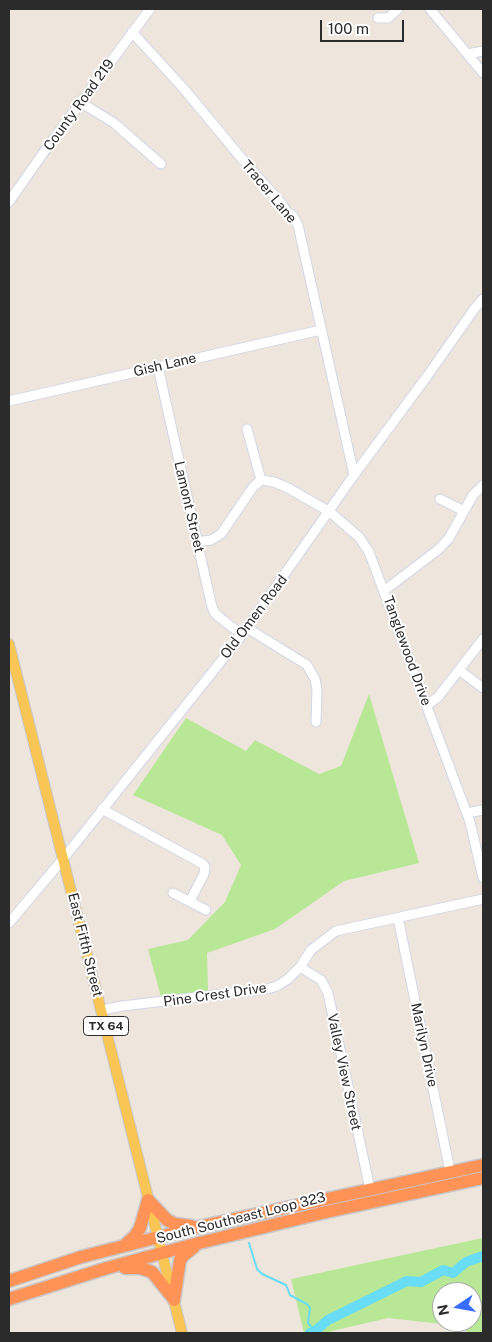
<!DOCTYPE html>
<html>
<head>
<meta charset="utf-8">
<style>
  body { margin:0 }
  #map { position:relative; width:492px; height:1342px; overflow:hidden; background:#eee5dd; font-family:"Public Sans",sans-serif }
  canvas { display:block }
  .frame { position:absolute; inset:0; border:10px solid #2b2b2b; pointer-events:none }
  .north { position:absolute; left:432px; top:1282px; width:50px; height:50px; box-sizing:border-box; background:#fff; border:1px solid #aaa; border-radius:50%; rotate:258deg; font-size:14px; font-weight:700; line-height:20px; text-align:center; color:#2b2b2b }
  .north::after { content:''; display:block; margin:auto; width:18px; height:22px; background:#386eff; clip-path:polygon(50% 0,100% 100%,50% 72%,0 100%) }
  .scale { position:absolute; left:320px; top:20px; width:84px; height:22px; box-sizing:border-box; border:2px solid #2b2b2b; border-top:0; padding-left:6px; font-size:15px; line-height:18px; white-space:nowrap; color:#2b2b2b; -webkit-text-stroke:4px #fff; paint-order:stroke }
</style>
</head>
<body>
<div id="map">
<canvas width="492" height="1342"></canvas>
<div class="frame"></div>
<div class="north">N</div>
<div class="scale">100 m</div>
</div>
<script>
const ctx = document.querySelector('canvas').getContext('2d');
ctx.lineJoin = 'round';
function fill(path, color) { ctx.fillStyle = color; ctx.fill(path, 'evenodd'); }
const shape = rows => new Path2D(rows.map(r => 'M' + r).join(''));
function strokePath(path, color, width, dash) { ctx.strokeStyle = color; ctx.lineWidth = width; ctx.lineCap = dash ? 'butt' : 'round'; ctx.setLineDash(dash || []); ctx.stroke(path); }
function write(font, color, halo, rows, align = 'center') {
  ctx.font = font + ' "Public Sans",sans-serif'; ctx.lineWidth = 4; ctx.setLineDash([]); ctx.textBaseline = 'middle'; ctx.strokeStyle = halo; ctx.fillStyle = color; for (const [text, x, y, turn = 0] of rows) {
    ctx.save(); ctx.translate(x, y); ctx.rotate((+turn || 0) * Math.PI / 180); ctx.textAlign = isNaN(turn) ? turn : align; if (halo) ctx.strokeText(text, 0, 0); ctx.fillText(text, 0, 0); ctx.restore();
  }
}
const green = shape([
  [369,694,419,863,344,881,275,929,207,953,208,991,161,997,148,949,188,940,225,902,241,865,222,835,133,795,186,718,246,751,255,740,319,774,341,766],
  [483,1238,483,1333,469,1333,460,1326,388,1318,332,1331,329,1333,304,1333,291,1279],
  [442,1292,472,1292,472,1322,442,1322]
]);
const stream = shape([
  [249,1243,257,1269,262,1274,286,1285,290,1295,307,1304,310,1308,308,1323,315,1331]
]);
const river = shape([
  [310,1333,315,1331,328,1320,407,1281,421,1282,443,1270,453,1273,466,1262,483,1256]
]);
const minor = shape([
  [430,9,483,73],
  [378,18,388,18,398,9],
  [132,32,184,89,248,166,282,204,286,211,293,216,298,225,354,475],
  [468,54,483,51],
  [80,102,114,123,161,164],
  [9,202,46,149,150,9],
  [158,367,211,603,214,612,219,617,242,635],
  [9,401,321,330],
  [247,429,261,480],
  [261,480,274,482,288,488,330,512,359,537,369,552,470,822,483,878],
  [440,499,464,511],
  [197,542,211,540,221,534,253,487,261,480],
  [385,590,439,549,449,538,473,495,483,485],
  [247,628,307,665,315,679,317,690,316,722],
  [459,670,483,688],
  [427,705,438,697,483,639],
  [102,809,203,864,205,867,204,874,190,901],
  [467,813,483,810],
  [173,893,206,910],
  [398,918,450,1171],
  [9,923,63,859,242,635,354,475,428,375,475,308,483,299],
  [300,967,321,980,328,993,370,1189],
  [102,1010,122,1006,267,989,277,986,288,979,300,967,311,950,336,931,483,899]
]);
const major = shape([
  [9,644,182,1333]
]);
const highway = shape([
  [148,1200,167,1220,175,1224,191,1226],
  [127,1243,135,1236,140,1228,148,1200],
  [125,1268,140,1268,152,1272,173,1298],
  [9,1281,81,1257,198,1227,483,1165],
  [9,1299,107,1268,199,1243,322,1213,483,1178],
  [174,1300,180,1260,184,1255,194,1247]
]);
const shields = [
  [106,1026,45]
];
const shieldNames = [
  ["TX 64",106,1026]
];
const streetNames = [
  ["County Road 219",79,105,-54],
  ["Tracer Lane",269,192,50],
  ["Gish Lane",165,365,-13],
  ["Lamont Street",189,507,77],
  ["Old Omen Road",254,617,-53],
  ["Tanglewood Drive",407,651,70],
  ["East Fifth Street",85,945,76],
  ["Pine Crest Drive",215,995,-8],
  ["Marilyn Drive",424,1045,78],
  ["Valley View Street",344,1072,78],
  ["South Southeast Loop 323",241,1218,-14]
];
fill(green, '#b8e896');
strokePath(stream, '#69dcf6', 2);
strokePath(river, '#69dcf6', 10);
strokePath(minor, '#d2d7e5', 11);
strokePath(major, '#c8c8c8', 12);
strokePath(highway, '#c8c8c8', 15);
strokePath(minor, '#fff', 9);
strokePath(major, '#f9c656', 10);
strokePath(highway, '#ff9256', 12);
for (const [x, y, w] of shields) { const box = new Path2D(); box.roundRect(x - w / 2, y - 9.5, w, 19, 4); ctx.fillStyle = '#fff'; ctx.fill(box); strokePath(box, '#2b2b2b', 1); }
write('bold 12px', '#2b2b2b', null, shieldNames);
write('14px', '#2b2b2b', '#fff', streetNames);
</script>
</body>
</html>
